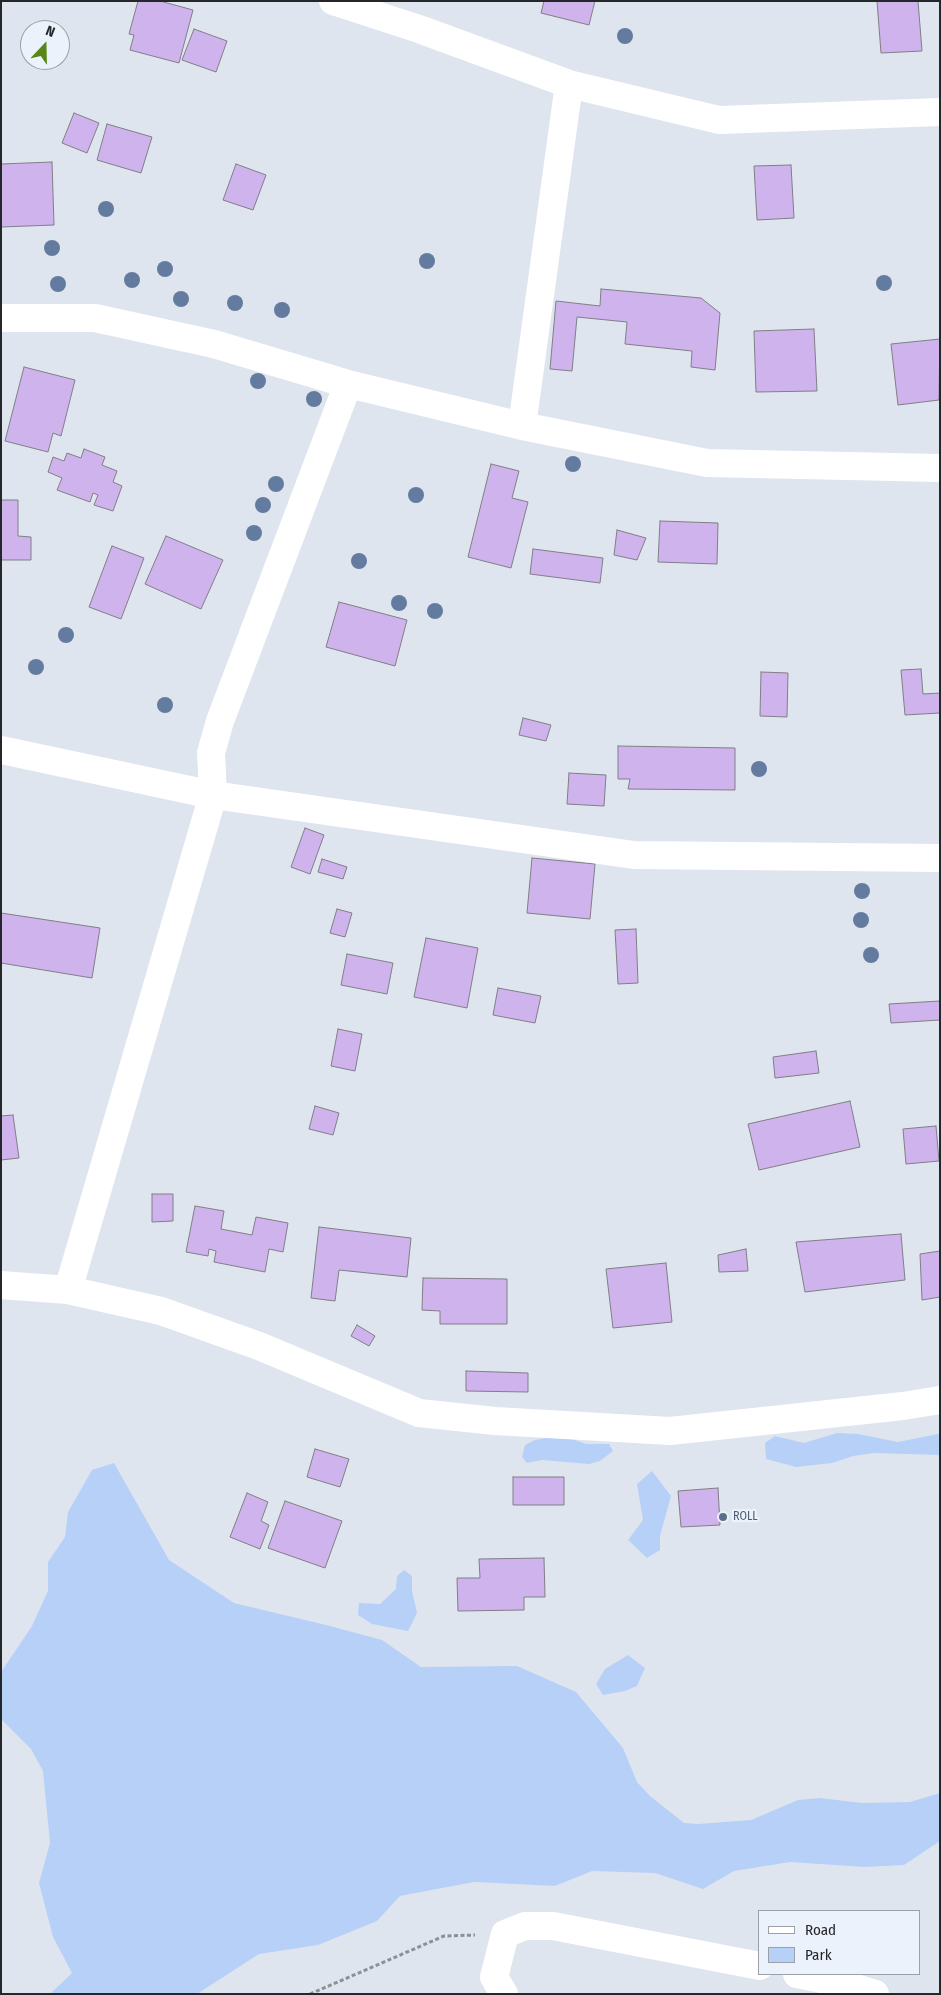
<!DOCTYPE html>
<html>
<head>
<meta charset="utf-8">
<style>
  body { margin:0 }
  #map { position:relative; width:941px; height:1995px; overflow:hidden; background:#dfe5ee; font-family:"Fira Sans Condensed",sans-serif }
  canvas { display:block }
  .frame { position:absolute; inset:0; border:2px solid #242629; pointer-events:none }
  .legend { position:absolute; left:758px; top:1910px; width:162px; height:65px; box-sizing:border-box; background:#ecf2fb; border:1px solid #9ca0a7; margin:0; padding:6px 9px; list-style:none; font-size:15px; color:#242629 }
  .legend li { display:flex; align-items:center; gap:10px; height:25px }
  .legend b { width:25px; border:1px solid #9ca0a7 }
  .north { position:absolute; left:20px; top:20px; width:50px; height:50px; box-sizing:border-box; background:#ecf2fb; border:1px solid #9ca0a7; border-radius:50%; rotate:21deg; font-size:14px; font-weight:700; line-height:20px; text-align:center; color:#242629 }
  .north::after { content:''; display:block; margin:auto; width:18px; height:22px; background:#598717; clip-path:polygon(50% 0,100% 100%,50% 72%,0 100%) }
</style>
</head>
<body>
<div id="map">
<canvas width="941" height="1995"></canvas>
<div class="frame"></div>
<ul class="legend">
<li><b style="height:6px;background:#fff"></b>Road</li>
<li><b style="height:14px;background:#b7d0f8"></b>Park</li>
</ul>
<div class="north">N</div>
</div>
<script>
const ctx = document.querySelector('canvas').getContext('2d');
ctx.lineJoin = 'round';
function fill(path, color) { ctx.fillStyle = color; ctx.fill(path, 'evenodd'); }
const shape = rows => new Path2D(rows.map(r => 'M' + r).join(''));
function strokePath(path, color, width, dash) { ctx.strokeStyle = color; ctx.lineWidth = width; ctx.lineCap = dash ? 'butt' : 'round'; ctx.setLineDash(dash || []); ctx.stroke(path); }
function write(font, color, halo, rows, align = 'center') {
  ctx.font = font + ' "Fira Sans Condensed",sans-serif'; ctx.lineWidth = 4.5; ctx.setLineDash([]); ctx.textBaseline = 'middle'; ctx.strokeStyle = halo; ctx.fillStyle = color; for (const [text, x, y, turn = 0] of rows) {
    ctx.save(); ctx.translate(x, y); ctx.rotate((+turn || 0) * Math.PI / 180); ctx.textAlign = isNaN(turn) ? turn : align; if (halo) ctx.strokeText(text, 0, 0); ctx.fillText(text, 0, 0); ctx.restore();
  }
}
const green = shape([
  [837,1433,858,1434,898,1442,938,1434,940,1435,940,1455,874,1453,853,1456,832,1463,796,1467,766,1459,765,1443,775,1436,804,1443],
  [546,1438,569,1438,586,1444,609,1444,613,1451,600,1461,589,1464,542,1460,527,1463,522,1457,525,1445,535,1440],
  [114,1463,169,1560,234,1603,326,1625,382,1640,421,1667,517,1666,576,1692,623,1748,637,1782,650,1796,684,1823,698,1824,751,1820,798,1800,820,1798,862,1803,910,1802,940,1793,940,1841,904,1865,864,1867,790,1862,734,1871,703,1889,655,1873,592,1871,555,1886,474,1882,400,1896,377,1921,318,1945,259,1954,197,1994,50,1994,72,1973,53,1937,39,1883,50,1843,43,1771,31,1749,1,1719,1,1672,32,1626,48,1591,48,1562,65,1537,68,1512,92,1470],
  [652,1471,671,1496,660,1536,660,1550,647,1558,628,1540,643,1520,637,1484],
  [404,1570,412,1576,412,1591,417,1613,408,1631,372,1624,358,1615,359,1603,380,1604,396,1589,397,1576],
  [628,1655,645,1668,637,1686,625,1691,603,1695,596,1684,605,1669]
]);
const building = shape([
  [138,1,160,1,193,10,179,63,130,50,134,35,129,34,138,1],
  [544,1,595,1,589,25,541,13,544,1],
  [877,1,918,1,922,51,881,53,877,1],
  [194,29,227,41,216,72,182,60,194,29],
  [74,113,99,123,87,153,62,143,74,113],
  [107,124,152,137,141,173,97,160,107,124],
  [52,162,54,225,1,227,1,164,52,162],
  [236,164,266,175,253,210,223,200,236,164],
  [791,165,794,218,757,220,754,166,791,165],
  [601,289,701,298,720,313,715,370,691,367,692,351,625,344,627,322,577,317,572,371,550,369,556,301,600,306,601,289],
  [814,329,817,391,756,392,754,331,814,329],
  [940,339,939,400,898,405,891,344,940,339],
  [24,367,75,380,61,436,53,433,48,452,5,441,24,367],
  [84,449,105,457,102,465,117,471,113,482,122,486,113,511,94,505,98,495,93,493,90,502,57,490,62,478,48,472,53,457,64,461,67,453,81,458,84,449],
  [491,464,519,471,512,498,528,502,511,568,468,557,491,464],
  [1,500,18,500,18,536,31,537,31,560,1,560,1,500],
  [660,521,718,523,717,564,658,562,660,521],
  [617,530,646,538,637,560,614,555,617,530],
  [166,536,223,560,201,609,145,584,166,536],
  [112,546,144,558,121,619,89,607,112,546],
  [533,549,603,558,600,583,530,574,533,549],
  [339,602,407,620,395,666,326,647,339,602],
  [921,669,923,694,940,693,940,713,905,715,901,670,921,669],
  [761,672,788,673,787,717,760,716,761,672],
  [523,718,551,725,546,741,519,735,523,718],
  [618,746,735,748,735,790,628,789,630,779,618,779,618,746],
  [569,773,606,775,604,806,567,804,569,773],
  [305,828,324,835,310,874,291,867,305,828],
  [532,858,595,864,590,919,527,913,532,858],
  [322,859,347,867,343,879,318,872,322,859],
  [337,909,352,913,345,937,330,933,337,909],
  [1,913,100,928,92,978,1,963,1,913],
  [636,929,638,983,618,984,615,930,636,929],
  [426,938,478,948,467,1008,414,997,426,938],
  [347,954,393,963,387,994,341,985,347,954],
  [498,988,541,996,535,1023,493,1015,498,988],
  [940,1001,940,1020,891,1023,889,1004,940,1001],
  [338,1029,362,1034,355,1071,331,1066,338,1029],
  [816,1051,819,1073,775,1078,773,1057,816,1051],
  [850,1101,860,1147,759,1170,748,1124,850,1101],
  [315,1106,339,1113,333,1135,309,1129,315,1106],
  [13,1115,19,1158,1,1160,1,1116,13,1115],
  [936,1126,939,1161,906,1164,903,1129,936,1126],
  [152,1194,173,1194,173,1221,152,1222,152,1194],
  [195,1206,224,1211,221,1229,252,1235,256,1217,288,1223,283,1252,269,1249,265,1272,214,1262,216,1251,209,1249,208,1256,186,1252,195,1206],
  [319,1227,411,1238,407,1277,339,1270,335,1301,311,1298,319,1227],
  [901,1234,905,1280,805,1292,796,1242,901,1234],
  [746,1249,748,1271,719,1272,718,1255,746,1249],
  [940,1251,940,1297,922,1300,920,1254,940,1251],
  [666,1263,672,1322,613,1328,606,1269,666,1263],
  [423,1278,507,1279,507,1324,440,1324,440,1311,422,1310,423,1278],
  [357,1325,375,1336,369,1346,351,1336,357,1325],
  [466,1371,528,1373,528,1392,466,1391,466,1371],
  [315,1449,349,1459,340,1487,307,1477,315,1449],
  [513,1477,564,1477,564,1505,513,1505,513,1477],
  [718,1488,720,1525,681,1527,678,1491,718,1488],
  [247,1493,268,1502,261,1521,269,1525,260,1549,230,1537,247,1493],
  [285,1501,342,1521,325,1568,268,1548,285,1501],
  [544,1558,545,1597,524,1597,524,1610,458,1611,457,1578,480,1578,479,1559,544,1558]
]);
const path = shape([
  [310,1994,444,1936,475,1935]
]);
const minor = shape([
  [333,1,419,29,569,84,719,120,940,112],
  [1,318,95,318,214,344,348,384,522,426,707,463,940,468],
  [522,426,569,84],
  [1,750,213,795,634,855,940,858],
  [1,1285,68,1290,161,1311,259,1346,419,1413,495,1421,670,1431,903,1406,940,1400],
  [68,1290,213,795,211,753,220,721,348,384],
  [797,1974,836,1982,875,1994],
  [504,1994,494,1977,505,1934,525,1926,553,1926,760,1966]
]);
const trees = [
  [625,36],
  [106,209],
  [52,248],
  [427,261],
  [165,269],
  [132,280],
  [884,283],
  [58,284],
  [181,299],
  [235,303],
  [282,310],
  [258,381],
  [314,399],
  [573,464],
  [276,484],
  [416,495],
  [263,505],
  [254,533],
  [359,561],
  [399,603],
  [435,611],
  [66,635],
  [36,667],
  [165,705],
  [759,769],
  [862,891],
  [861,920],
  [871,955]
];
const markers = [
  [723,1517,5,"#5c6f8a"]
];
const serviceNames = [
  ["ROLL",733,1517]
];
fill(green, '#b7d0f8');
fill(building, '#ceb3ed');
strokePath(building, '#817e86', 1);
strokePath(path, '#8c9096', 3, [4, 2.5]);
strokePath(minor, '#fff', 28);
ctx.fillStyle = '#647ba0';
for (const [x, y] of trees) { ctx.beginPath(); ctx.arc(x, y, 8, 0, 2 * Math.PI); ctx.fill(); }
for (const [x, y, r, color] of markers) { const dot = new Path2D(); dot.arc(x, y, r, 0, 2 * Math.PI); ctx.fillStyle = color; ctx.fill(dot); strokePath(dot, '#ecf2fb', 2); }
write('12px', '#4e5e75', '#ecf2fb', serviceNames, 'left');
</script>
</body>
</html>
